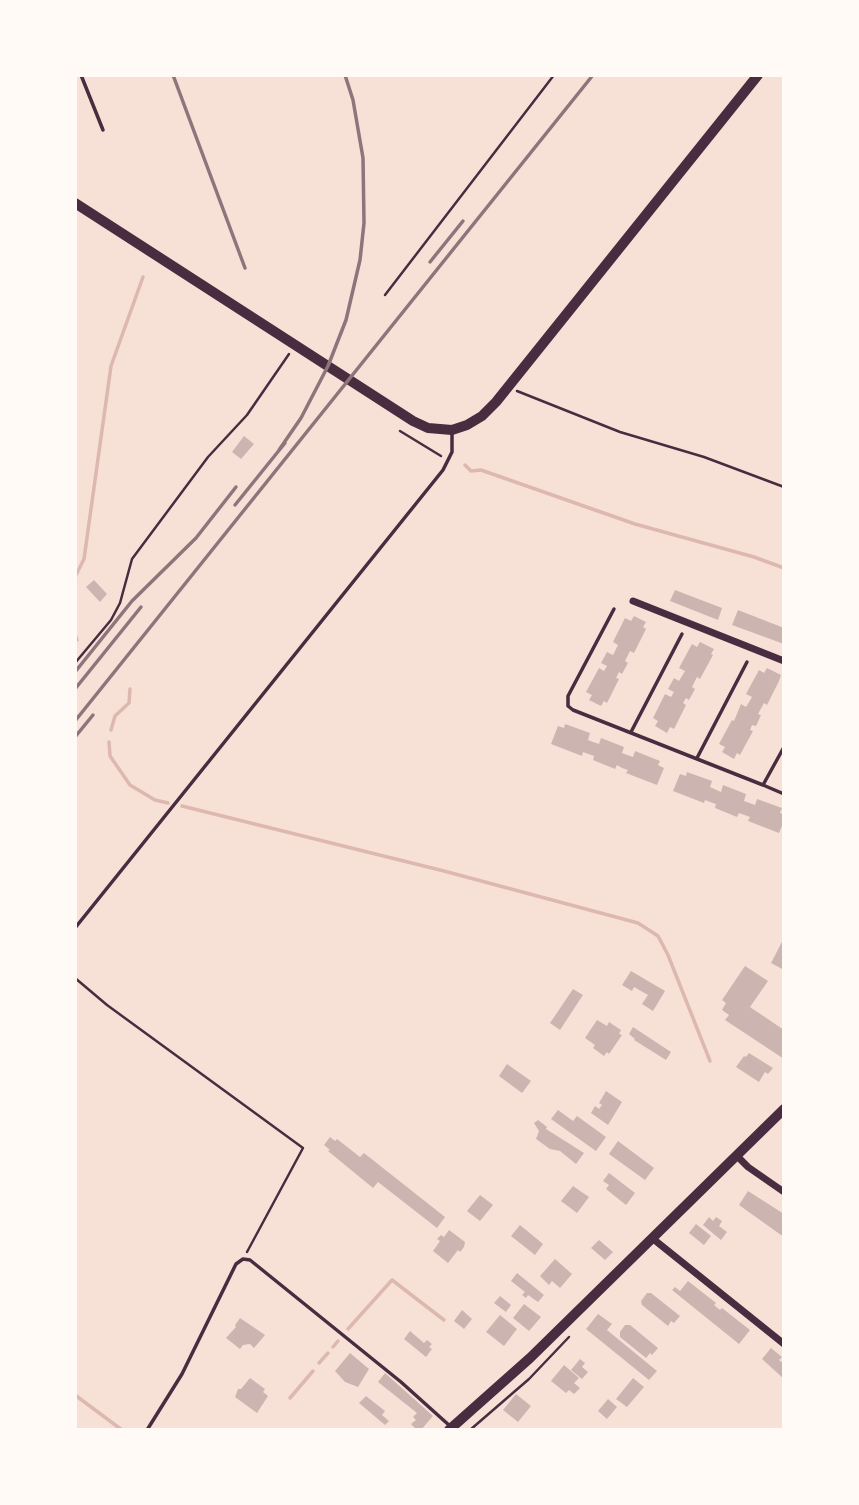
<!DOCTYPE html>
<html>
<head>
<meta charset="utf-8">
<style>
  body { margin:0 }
  #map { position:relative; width:859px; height:1505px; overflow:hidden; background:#f7e1d7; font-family:Quicksand,sans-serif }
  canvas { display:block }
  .frame { position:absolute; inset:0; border:77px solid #fffaf5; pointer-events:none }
</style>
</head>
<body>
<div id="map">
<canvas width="859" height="1505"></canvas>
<div class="frame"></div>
</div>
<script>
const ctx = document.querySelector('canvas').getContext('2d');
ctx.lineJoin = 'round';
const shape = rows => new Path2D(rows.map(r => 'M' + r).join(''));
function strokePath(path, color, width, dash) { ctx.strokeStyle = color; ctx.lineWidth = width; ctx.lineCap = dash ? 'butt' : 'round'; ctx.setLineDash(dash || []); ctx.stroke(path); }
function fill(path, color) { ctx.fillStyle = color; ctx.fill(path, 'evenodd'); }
const stream = shape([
  [465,465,471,471,481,470,635,524,754,557,784,568],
  [75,577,84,559,111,366,143,277],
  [75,635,77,640],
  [111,730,115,716,129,703,130,689],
  [109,742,110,756,130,785,155,800,168,803],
  [182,806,444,871,638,923,658,936,668,955,710,1061],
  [348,1329,392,1280,444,1320],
  [333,1347,338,1341],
  [319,1363,328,1353],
  [75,1395,122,1430],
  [290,1398,313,1371]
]);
const building = shape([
  [244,436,254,444,241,459,232,452],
  [94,580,107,594,100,602,86,587],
  [675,590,722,608,718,620,670,601],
  [738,610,784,628,784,644,732,625],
  [634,616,646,622,643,627,646,629,634,653,630,651,625,661,628,663,622,674,619,672,616,678,619,679,607,703,604,701,601,706,589,700,592,695,586,692,599,668,604,671,607,666,601,663,607,652,613,655,618,645,613,642,625,618,631,621],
  [700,642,714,649,711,654,713,655,700,679,697,677,692,687,695,689,689,700,686,698,683,703,686,705,674,729,670,727,667,733,655,726,658,721,653,718,665,694,671,697,674,692,668,689,674,678,679,681,685,671,679,668,692,644,697,647],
  [767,668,781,675,779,681,767,705,764,703,758,714,761,715,756,726,752,725,750,730,753,731,740,755,737,753,734,759,722,752,725,747,719,744,732,720,734,721,741,704,746,707,752,697,746,694,759,670,764,673],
  [565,724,590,733,588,740,593,742,599,744,601,738,624,747,622,753,633,757,635,751,660,761,658,765,664,768,657,785,626,773,628,770,622,768,617,765,615,769,593,760,594,756,583,752,582,756,551,744,558,726,564,728],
  [687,772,712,781,710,787,721,792,723,785,746,794,744,801,755,805,757,799,782,808,780,813,784,814,784,821,779,833,748,821,750,817,739,813,737,817,715,808,716,804,710,802,705,800,704,803,673,791,680,774,686,776],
  [784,938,784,970,771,963],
  [745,966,768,981,750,1007,784,1030,784,1059,725,1020,729,1015,722,1010,726,1003,722,1000],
  [631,971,665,991,653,1011,642,1004,648,995,634,987,632,991,622,985],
  [573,989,583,995,560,1030,550,1023],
  [597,1020,607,1026,609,1022,621,1030,619,1034,622,1035,609,1054,607,1052,604,1056,593,1048,595,1045,585,1038],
  [633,1027,671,1052,666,1060,634,1040,635,1039,629,1034],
  [749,1053,773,1068,768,1074,765,1072,759,1082,736,1067,744,1056,746,1057],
  [507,1064,531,1081,522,1093,499,1076],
  [606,1091,622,1102,608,1125,591,1113,595,1106,599,1109,602,1105,599,1103],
  [558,1110,573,1121,577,1116,606,1137,596,1151,551,1119],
  [538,1120,547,1127,546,1129,584,1153,576,1164,560,1151,550,1149,536,1139,539,1131,534,1123],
  [330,1137,335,1141,337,1139,360,1157,364,1153,445,1217,437,1228,378,1182,373,1188,328,1151,330,1150,324,1145],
  [618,1141,654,1168,645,1180,609,1154],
  [609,1173,635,1193,626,1205,606,1189,609,1185,603,1181],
  [573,1186,589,1197,577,1213,561,1201],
  [748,1191,784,1214,784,1235,781,1235,739,1205],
  [480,1195,493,1205,480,1221,467,1211],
  [709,1217,713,1221,716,1217,722,1221,719,1226,727,1232,721,1240,703,1225],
  [696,1224,711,1236,704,1245,689,1233],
  [520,1225,543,1244,535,1255,511,1236],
  [449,1230,465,1242,464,1247,460,1252,458,1250,448,1263,433,1251,440,1241,437,1239,441,1235,444,1237],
  [599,1240,613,1252,605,1260,591,1248],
  [555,1259,572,1274,560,1288,552,1281,549,1285,540,1276],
  [517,1273,544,1295,538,1302,528,1295,526,1298,522,1295,525,1292,511,1281],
  [688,1281,716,1303,714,1305,720,1310,722,1308,750,1330,739,1344,672,1290,675,1287,680,1291],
  [647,1293,651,1293,680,1316,674,1323,671,1321,668,1326,642,1305,641,1301],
  [500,1296,511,1305,506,1312,494,1303],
  [524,1304,541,1317,529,1331,513,1318],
  [462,1310,472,1319,464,1329,454,1321],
  [598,1314,612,1324,607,1330,657,1371,649,1380,586,1329],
  [500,1315,517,1329,504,1346,486,1332],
  [240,1318,265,1335,254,1348,250,1344,243,1345,240,1349,226,1338,236,1327,235,1325],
  [625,1325,630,1325,658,1348,652,1355,650,1353,646,1358,620,1337,620,1332],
  [410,1331,424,1343,427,1340,432,1344,429,1347,432,1349,426,1357,404,1339],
  [771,1348,782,1357,779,1360,784,1364,784,1379,762,1359],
  [350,1353,369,1369,358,1387,345,1382,335,1371],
  [580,1359,585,1363,582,1367,588,1372,582,1379,571,1370],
  [564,1365,579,1378,574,1383,580,1388,574,1394,569,1390,566,1393,551,1381],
  [385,1373,433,1416,421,1430,417,1430,411,1424,416,1420,413,1417,417,1413,378,1382],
  [250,1378,265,1389,263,1392,268,1396,257,1413,235,1397,238,1389,241,1389],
  [633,1378,644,1387,627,1407,616,1399],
  [516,1394,531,1406,518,1422,503,1410],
  [366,1396,385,1411,382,1415,389,1421,385,1425,359,1403],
  [608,1399,617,1407,607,1419,598,1411]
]);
const path = shape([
  [385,295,554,75],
  [517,391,620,432,704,457,784,487],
  [400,431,441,456],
  [75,663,111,620,120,603,132,559,208,457,247,415,289,354],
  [75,978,107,1005,303,1148,247,1252],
  [470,1430,529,1379,569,1337]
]);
const service = shape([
  [81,75,103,130],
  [614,609,568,696,568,706,573,710,763,785],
  [631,732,682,634],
  [784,747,763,785,784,794],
  [697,758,747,662],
  [75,928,443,470,452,452,452,432],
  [147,1430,182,1374,236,1264,243,1259,250,1260,401,1382,450,1426]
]);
const minor = shape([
  [633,601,784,661],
  [736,1155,748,1167,784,1192],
  [652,1238,784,1344]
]);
const tertiary = shape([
  [75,203,413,421,428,428,452,430,467,425,482,416,496,402,758,75]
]);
const secondary = shape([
  [449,1430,530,1358,784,1109]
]);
const rail = shape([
  [173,75,245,268],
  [430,262,463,221],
  [279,450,301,418,328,366,346,320,360,260,364,223,363,158,353,100,345,75],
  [235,505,285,443],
  [75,672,132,601,196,538,236,487],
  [75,689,141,607],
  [75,721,593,75],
  [75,737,93,715]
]);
strokePath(stream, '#dcb8b0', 3.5);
fill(building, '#ccb4b1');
strokePath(path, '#4a2c40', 2.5);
strokePath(service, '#4a2c40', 3.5);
strokePath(minor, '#4a2c40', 7);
strokePath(tertiary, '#4a2c40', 10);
strokePath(secondary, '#4a2c40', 10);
strokePath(rail, '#8f747c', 3.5);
</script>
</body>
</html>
